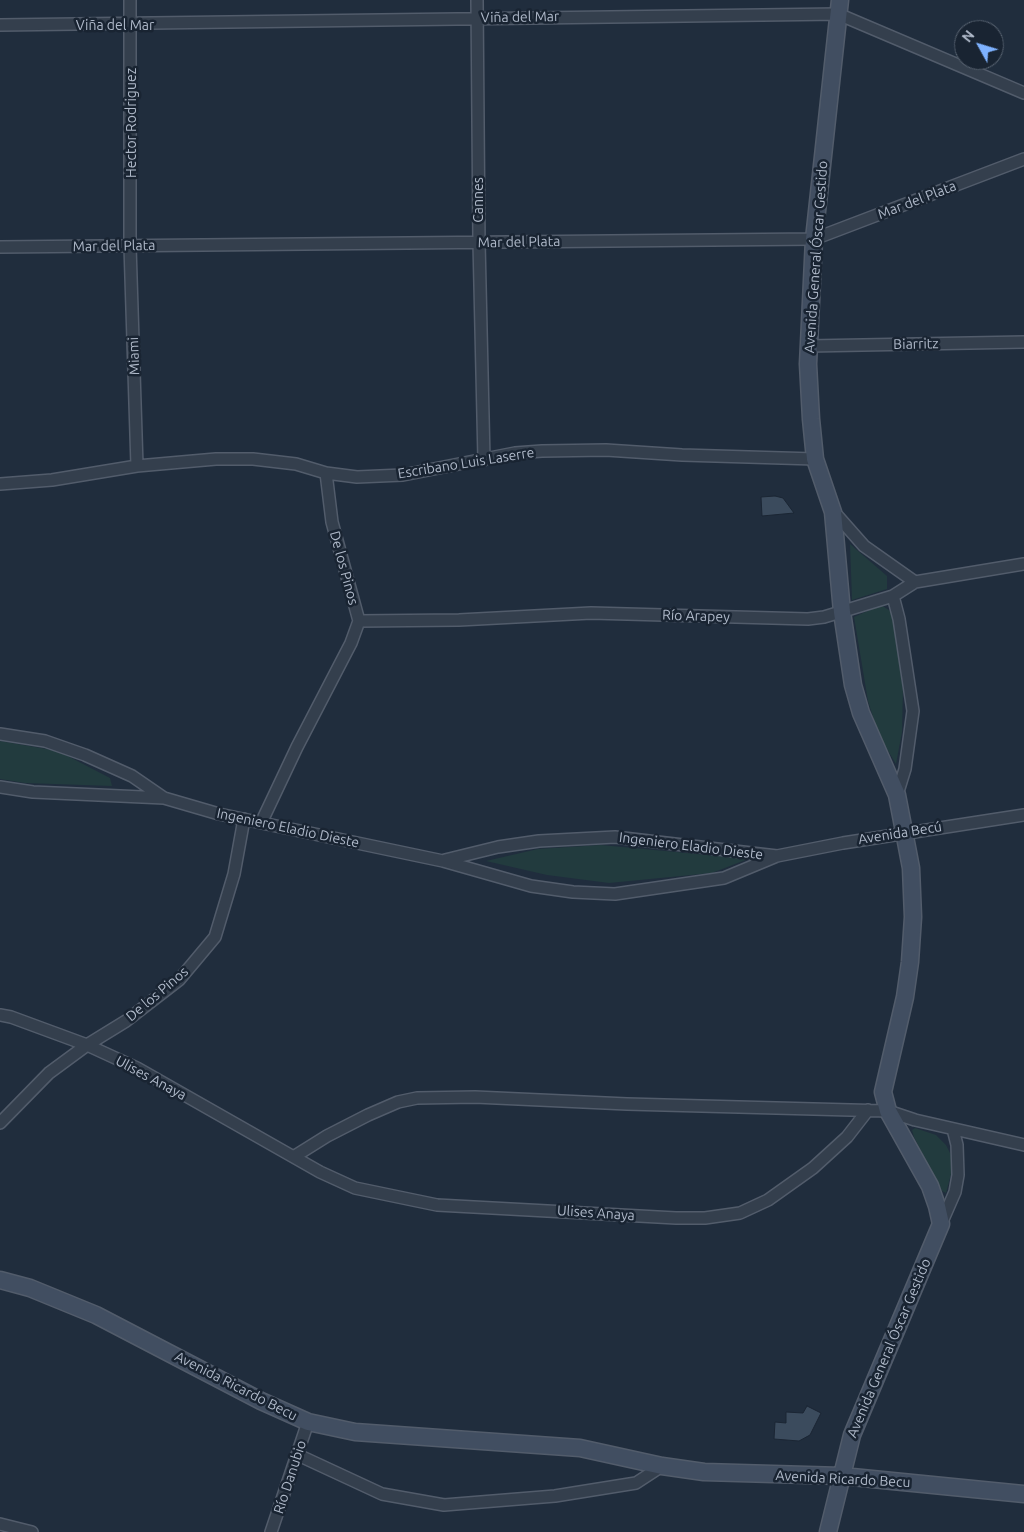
<!DOCTYPE html>
<html>
<head>
<meta charset="utf-8">
<style>
  body { margin:0 }
  #map { position:relative; width:1024px; height:1532px; overflow:hidden; background:#202d3d; font-family:Ubuntu,sans-serif }
  canvas { display:block }
  .north { position:absolute; left:954px; top:20px; width:50px; height:50px; box-sizing:border-box; background:#192432; border:1px solid #55606e; border-radius:50%; rotate:309deg; font-size:14px; font-weight:700; line-height:20px; text-align:center; color:#afb9c9 }
  .north::after { content:''; display:block; margin:auto; width:18px; height:22px; background:#7eb2ff; clip-path:polygon(50% 0,100% 100%,50% 72%,0 100%) }
</style>
</head>
<body>
<div id="map">
<canvas width="1024" height="1532"></canvas>
<div class="north">N</div>
</div>
<script>
const ctx = document.querySelector('canvas').getContext('2d');
ctx.lineJoin = 'round';
function fill(path, color) { ctx.fillStyle = color; ctx.fill(path, 'evenodd'); }
const shape = rows => new Path2D(rows.map(r => 'M' + r).join(''));
function strokePath(path, color, width, dash) { ctx.strokeStyle = color; ctx.lineWidth = width; ctx.lineCap = dash ? 'butt' : 'round'; ctx.setLineDash(dash || []); ctx.stroke(path); }
function write(font, color, halo, rows, align = 'center') {
  ctx.font = font + ' Ubuntu,sans-serif'; ctx.lineWidth = 5; ctx.setLineDash([]); ctx.textBaseline = 'middle'; ctx.strokeStyle = halo; ctx.fillStyle = color; for (const [text, x, y, turn = 0] of rows) {
    ctx.save(); ctx.translate(x, y); ctx.rotate((+turn || 0) * Math.PI / 180); ctx.textAlign = isNaN(turn) ? turn : align; if (halo) ctx.strokeText(text, 0, 0); ctx.fillText(text, 0, 0); ctx.restore();
  }
}
const green = shape([
  [850,544,887,576,887,589,852,600],
  [881,605,892,612,903,690,902,732,896,764,879,736,868,701,854,617],
  [0,741,58,751,110,778,112,786,25,783,0,779],
  [601,845,676,852,748,859,712,873,609,883,547,875,486,861,538,849],
  [915,1128,936,1135,946,1145,951,1155,951,1174,946,1193,942,1191,936,1181,914,1137,912,1130]
]);
const building = shape([
  [775,496,783,498,794,513,762,516,761,497,775,496],
  [807,1406,821,1413,810,1435,799,1441,774,1439,775,1422,786,1423,786,1412,803,1413,807,1406]
]);
const street = shape([
  [130,0,130,246,137,466],
  [477,0,479,242,484,460],
  [0,25,838,14,1024,93],
  [0,247,814,239,1024,159],
  [809,346,1024,342],
  [0,484,52,480,137,466,216,459,253,459,296,464,326,473,357,477,403,475,515,453,542,451,606,450,682,455,815,459],
  [834,512,864,546,915,582],
  [893,596,899,619,913,711,905,769,897,795],
  [359,621,459,620,591,613,808,619,824,617,893,596,915,582,1024,564],
  [0,734,45,741,85,755,132,776,164,798],
  [0,787,33,792,164,798,219,814,443,861,531,886,573,892,615,894,724,878,777,856,843,843,1024,815],
  [262,821,297,747,351,643,359,621,332,522,326,473],
  [445,860,498,847,539,841,615,837,777,856],
  [0,1015,11,1017,87,1045,137,1068,320,1172,355,1188,437,1205,676,1218,705,1218,740,1213,768,1200,813,1168,847,1137,868,1110],
  [0,1123,49,1073,87,1045,126,1021,179,980,215,937,234,874,244,819],
  [295,1156,327,1136,368,1115,398,1102,417,1098,475,1097,627,1104,888,1111,915,1120,1024,1145],
  [941,1224,955,1192,958,1175,957,1145,953,1129],
  [298,1455,382,1494,444,1505,555,1496,636,1483,662,1466],
  [0,1524,32,1532],
  [271,1532,308,1422]
]);
const secondary = shape([
  [0,1280,30,1288,96,1315,261,1401,308,1422,355,1432,580,1448,662,1466,704,1472,842,1476,1024,1494],
  [828,1532,852,1435,941,1224,937,1206,930,1186,888,1111,883,1092,905,997,910,962,913,917,911,868,897,795,861,713,853,685,842,612,833,512,815,459,811,419,808,364,814,239,840,0]
]);
const streetNames = [
  ["Viña del Mar",520,17,-1],
  ["Viña del Mar",115,25],
  ["Hector Rodriguez",131,123,-90],
  ["Cannes",478,200,-90],
  ["Mar del Plata",917,200,-21],
  ["Mar del Plata",519,242,-1],
  ["Mar del Plata",114,246,-1],
  ["Avenida General Óscar Gestido",816,257,-86],
  ["Biarritz",916,344,-1],
  ["Miami",134,356,-92],
  ["Escribano Luis Laserre",466,463,-9],
  ["De los Pinos",344,568,75],
  ["Río Arapey",696,616,2],
  ["Ingeniero Eladio Dieste",288,828,12],
  ["Avenida Becú",900,833,-9],
  ["Ingeniero Eladio Dieste",691,846,7],
  ["De los Pinos",157,994,-40],
  ["Ulises Anaya",151,1078,28],
  ["Ulises Anaya",596,1213,4],
  ["Avenida General Óscar Gestido",889,1348,-67],
  ["Avenida Ricardo Becu",236,1386,27],
  ["Río Danubio",290,1477,-72],
  ["Avenida Ricardo Becu",843,1479,3]
];
fill(green, '#223b3e');
fill(building, '#3b4b5d');
strokePath(building, '#1b2634', 1);
strokePath(street, '#525c6b', 14);
strokePath(secondary, '#525c6b', 19);
strokePath(street, '#343f4d', 11);
strokePath(secondary, '#414e61', 16);
write('14px', '#afb9c9', '#192432', streetNames);
</script>
</body>
</html>
